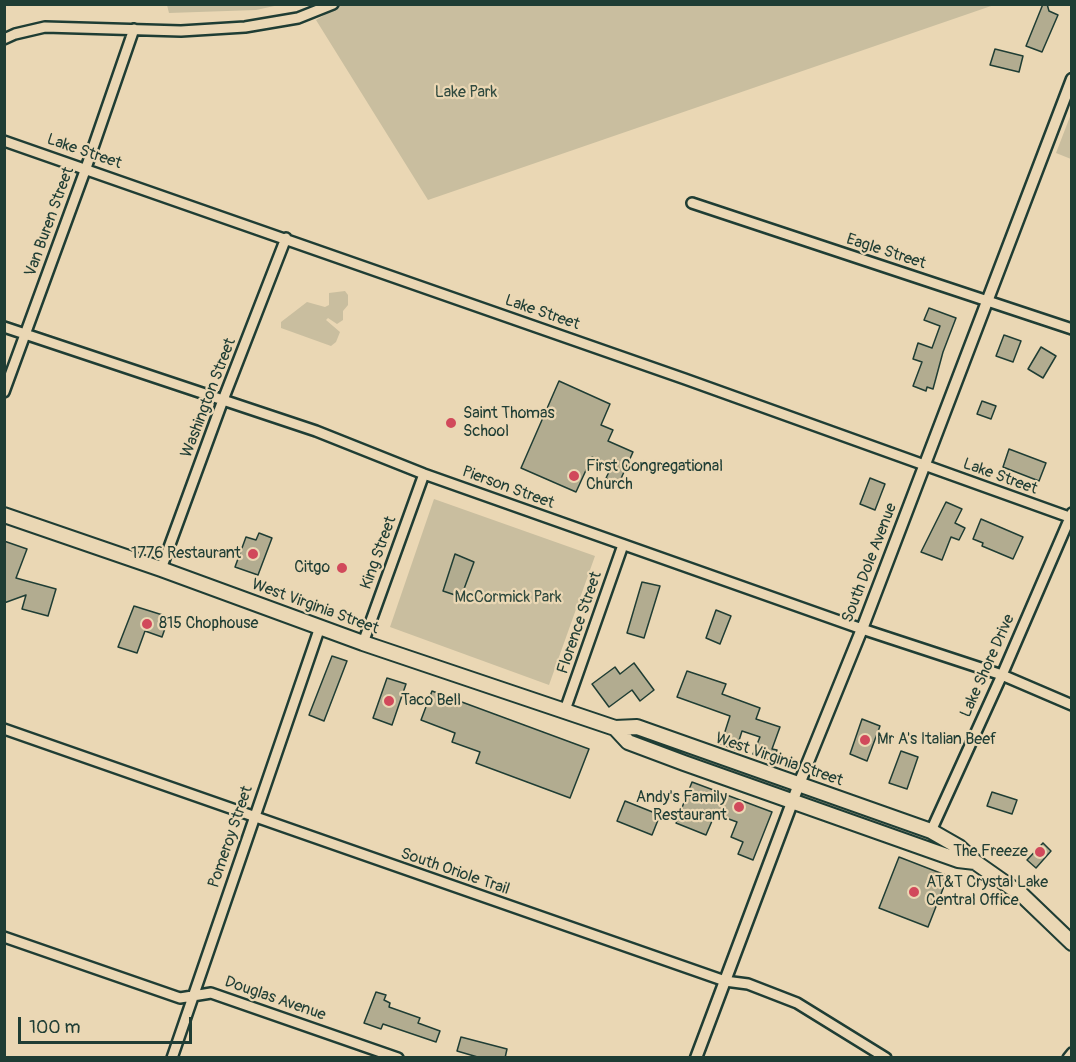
<!DOCTYPE html>
<html>
<head>
<meta charset="utf-8">
<style>
  body { margin:0 }
  #map { position:relative; width:1076px; height:1062px; overflow:hidden; background:#ead7b4; font-family:Pangolin,sans-serif }
  canvas { display:block }
  .frame { position:absolute; inset:0; border:6px solid #1f3d34; pointer-events:none }
  .scale { position:absolute; left:18px; top:1017px; width:174px; height:27px; box-sizing:border-box; border:3px solid #1f3d34; border-top:0; padding-left:8px; font-size:18px; line-height:21px; white-space:nowrap; color:#1f3d34; -webkit-text-stroke:4px #ead7b4; paint-order:stroke }
</style>
</head>
<body>
<div id="map">
<canvas width="1076" height="1062"></canvas>
<div class="frame"></div>
<div class="scale">100 m</div>
</div>
<script>
const ctx = document.querySelector('canvas').getContext('2d');
ctx.lineJoin = 'round';
function fill(path, color) { ctx.fillStyle = color; ctx.fill(path, 'evenodd'); }
const shape = rows => new Path2D(rows.map(r => 'M' + r).join(''));
function strokePath(path, color, width, dash) { ctx.strokeStyle = color; ctx.lineWidth = width; ctx.lineCap = dash ? 'butt' : 'round'; ctx.setLineDash(dash || []); ctx.stroke(path); }
function write(font, color, halo, rows, align = 'center') {
  ctx.font = font + ' Pangolin,sans-serif'; ctx.lineWidth = 4.5; ctx.setLineDash([]); ctx.textBaseline = 'middle'; ctx.strokeStyle = halo; ctx.fillStyle = color; for (const [text, x, y, turn = 0] of rows) {
    ctx.save(); ctx.translate(x, y); ctx.rotate((+turn || 0) * Math.PI / 180); ctx.textAlign = isNaN(turn) ? turn : align; if (halo) ctx.strokeText(text, 0, 0); ctx.fillText(text, 0, 0); ctx.restore();
  }
}
const green = shape([
  [167,5,167,4,279,5,256,10,169,13],
  [341,5,341,4,994,5,428,200,316,20],
  [1071,114,1071,159,1056,153],
  [345,291,348,295,348,305,343,311,343,320,337,324,328,318,326,320,340,332,336,342,331,346,281,328,281,322,307,302,325,307,329,305,329,293],
  [434,499,595,556,549,685,390,627]
]);
const building = shape([
  [1043,4,1047,4,1049,11,1058,15,1042,52,1026,46,1043,4],
  [995,49,1023,56,1019,72,990,65,995,49],
  [929,308,956,318,943,352,933,389,927,387,926,391,913,386,922,362,913,359,918,343,932,348,940,326,924,320,929,308],
  [1004,335,1021,341,1013,362,996,356,1004,335],
  [1041,347,1056,356,1043,378,1028,369,1041,347],
  [559,381,610,404,601,425,613,430,608,441,633,452,619,483,606,478,612,466,592,457,576,492,521,468,559,381],
  [982,401,996,406,991,419,977,414,982,401],
  [1009,449,1046,463,1039,481,1003,467,1009,449],
  [870,478,885,484,875,510,860,504,870,478],
  [946,502,962,509,955,523,965,528,959,540,951,537,942,560,921,552,946,502],
  [981,519,1023,537,1013,559,982,546,983,543,973,539,981,519],
  [259,533,272,538,258,575,235,567,246,537,256,540,259,533],
  [4,541,27,549,16,578,56,589,48,616,22,609,26,595,4,603,4,541],
  [455,554,474,562,461,597,443,591,455,554],
  [642,582,660,586,644,638,627,633,642,582],
  [134,606,169,617,162,637,145,631,137,653,118,647,134,606],
  [716,610,731,616,720,644,706,638,716,610],
  [332,656,347,661,324,721,309,715,332,656],
  [634,663,654,690,640,701,632,690,609,707,592,684,615,667,620,674,634,663],
  [687,671,726,684,722,694,760,708,756,719,780,727,772,749,777,750,773,761,753,754,760,737,742,731,736,750,721,744,730,716,677,697,687,671],
  [387,678,406,684,392,725,373,718,387,678],
  [432,691,589,749,570,798,476,763,480,752,452,742,455,733,421,720,432,691],
  [862,719,880,726,867,761,850,754,862,719],
  [901,751,918,757,907,789,889,783,901,751],
  [692,782,772,812,753,860,738,854,743,842,731,837,737,822,715,814,706,835,676,823,692,782],
  [992,792,1017,800,1012,814,987,806,992,792],
  [625,801,660,815,652,835,617,821,625,801],
  [1043,843,1051,851,1036,868,1027,860,1043,843],
  [899,857,948,876,928,927,879,908,899,857],
  [376,992,386,995,384,1000,390,1003,389,1007,420,1018,418,1023,440,1031,436,1042,383,1024,381,1029,364,1023,376,992],
  [461,1037,507,1049,505,1058,481,1058,457,1051,461,1037]
]);
const minor = shape([
  [4,39,15,34,45,27,181,31,245,27,298,18,333,4],
  [4,141,685,379,1069,517],
  [692,203,1072,329],
  [4,327,316,431,424,474,862,629,1002,675,1072,705],
  [4,392,86,168,134,29],
  [161,569,223,400,286,238],
  [363,643,424,474],
  [565,710,623,545],
  [4,729,725,981,748,984,797,1003,886,1058],
  [931,831,1002,675,1072,513],
  [4,937,180,998,211,993,398,1058],
  [172,1058,320,627],
  [1068,1058,1072,1053]
]);
const tertiary = shape([
  [696,1058,799,784,862,629,1072,79]
]);
const primary = shape([
  [4,515,161,569,363,643,615,728,637,727,931,831,959,847,975,862,1022,895,1072,943],
  [615,728,628,742,684,763,958,860,975,862]
]);
const markers = [
  [451,423,6,"#d1495b"],
  [574,476,6,"#d1495b"],
  [253,554,6,"#d1495b"],
  [342,568,6,"#d1495b"],
  [147,624,6,"#d1495b"],
  [389,701,6,"#d1495b"],
  [865,740,6,"#d1495b"],
  [739,807,6,"#d1495b"],
  [1040,852,6,"#d1495b"],
  [914,892,6,"#d1495b"]
];
const parkNames = [
  ["Lake Park",466,93],
  ["McCormick Park",508,598]
];
const streetNames = [
  ["Lake Street",84,152,19],
  ["Van Buren Street",50,222,-70],
  ["Eagle Street",886,252,18],
  ["Lake Street",542,313,19],
  ["Washington Street",209,398,-69],
  ["Lake Street",1000,477,20],
  ["Pierson Street",508,488,20],
  ["King Street",379,553,-70],
  ["South Dole Avenue",870,563,-69],
  ["West Virginia Street",315,607,20],
  ["Florence Street",580,623,-71],
  ["Lake Shore Drive",988,666,-66],
  ["West Virginia Street",779,760,19],
  ["Pomeroy Street",231,837,-71],
  ["South Oriole Trail",455,872,19],
  ["Douglas Avenue",275,999,19]
];
const poiNames = [
  ["Saint Thomas",463,414],
  ["School",463,432],
  ["First Congregational",586,467],
  ["Church",586,485],
  ["1776 Restaurant",241,554,"right"],
  ["Citgo",330,568,"right"],
  ["815 Chophouse",159,624],
  ["Taco Bell",401,701],
  ["Mr A's Italian Beef",877,740],
  ["Andy's Family",727,798,"right"],
  ["Restaurant",727,816,"right"],
  ["The Freeze",1028,852,"right"],
  ["AT&T Crystal Lake",926,883],
  ["Central Office",926,901]
];
fill(green, '#c9be9f');
fill(building, '#b2ac90');
strokePath(building, '#1f3d34', 1.5);
strokePath(minor, '#1f3d34', 14);
strokePath(tertiary, '#1f3d34', 15);
strokePath(primary, '#1f3d34', 18);
strokePath(minor, '#ead7b4', 9);
strokePath(tertiary, '#ead7b4', 10);
strokePath(primary, '#ead7b4', 14);
for (const [x, y, r, color] of markers) { const dot = new Path2D(); dot.arc(x, y, r, 0, 2 * Math.PI); ctx.fillStyle = color; ctx.fill(dot); strokePath(dot, '#ead7b4', 2); }
write('16px', '#304a3f', '#ead7b4', parkNames);
write('16px', '#1f3d34', '#ead7b4', streetNames);
write('16px', '#1f3d34', '#ead7b4', poiNames, 'left');
</script>
</body>
</html>
